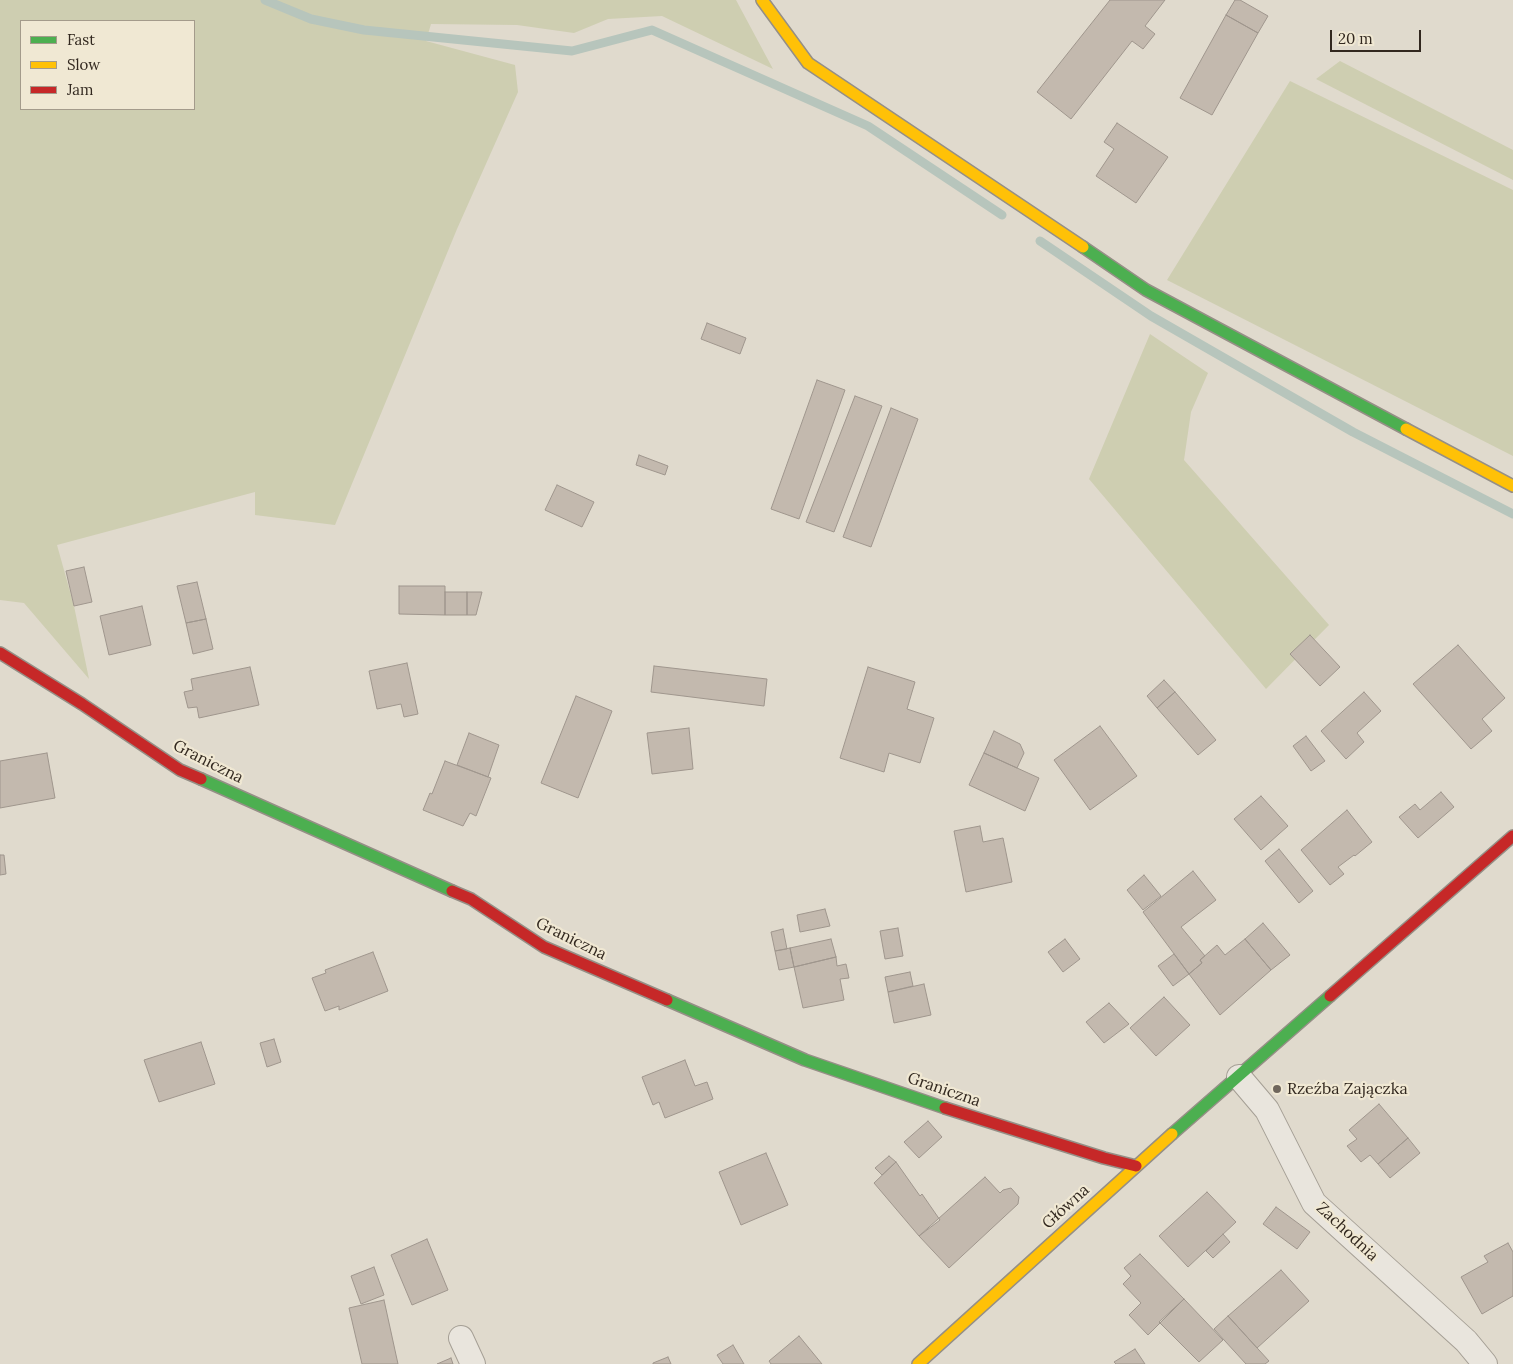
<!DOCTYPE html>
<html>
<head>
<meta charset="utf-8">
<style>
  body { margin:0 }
  #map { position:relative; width:1513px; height:1364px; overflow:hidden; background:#e0dacd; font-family:Lora,serif }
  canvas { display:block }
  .legend { position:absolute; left:20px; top:20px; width:175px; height:90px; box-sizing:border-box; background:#f0e8d3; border:1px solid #a49b8b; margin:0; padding:6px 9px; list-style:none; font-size:15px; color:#32281f }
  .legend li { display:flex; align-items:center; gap:10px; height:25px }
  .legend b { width:25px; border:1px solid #a49b8b }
  .scale { position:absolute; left:1330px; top:30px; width:91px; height:22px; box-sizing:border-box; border:2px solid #32281f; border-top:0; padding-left:6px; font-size:15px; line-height:18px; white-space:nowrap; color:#32281f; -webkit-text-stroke:4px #f0e8d3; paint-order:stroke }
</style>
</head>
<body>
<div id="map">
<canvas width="1513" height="1364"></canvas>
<ul class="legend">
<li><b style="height:6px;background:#4caf50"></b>Fast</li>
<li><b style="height:6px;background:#ffc107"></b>Slow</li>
<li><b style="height:6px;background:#c62828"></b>Jam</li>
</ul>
<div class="scale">20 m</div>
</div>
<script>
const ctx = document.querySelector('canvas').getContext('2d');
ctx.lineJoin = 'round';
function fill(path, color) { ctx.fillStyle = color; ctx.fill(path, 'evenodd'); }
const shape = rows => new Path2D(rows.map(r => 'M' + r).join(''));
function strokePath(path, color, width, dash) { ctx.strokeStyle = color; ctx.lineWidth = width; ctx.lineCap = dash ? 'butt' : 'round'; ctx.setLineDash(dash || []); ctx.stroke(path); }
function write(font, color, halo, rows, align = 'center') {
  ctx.font = font + ' Lora,serif'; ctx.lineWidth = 4.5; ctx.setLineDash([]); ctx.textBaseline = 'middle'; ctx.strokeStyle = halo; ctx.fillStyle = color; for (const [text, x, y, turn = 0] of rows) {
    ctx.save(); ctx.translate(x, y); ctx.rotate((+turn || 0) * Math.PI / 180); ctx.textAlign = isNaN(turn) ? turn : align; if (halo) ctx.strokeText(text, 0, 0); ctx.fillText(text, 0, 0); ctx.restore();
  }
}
const green = shape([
  [0,0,736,0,773,69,662,16,608,19,574,33,517,25,431,24,426,41,515,65,518,92,457,229,335,525,255,515,255,492,57,545,74,606,89,679,24,603,0,600],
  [21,21,194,21,194,109,21,109],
  [1340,61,1513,150,1513,180,1316,79],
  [1290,81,1513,190,1513,456,1167,280],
  [1150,334,1208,373,1191,412,1184,460,1329,625,1266,689,1089,479]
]);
const stream = shape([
  [265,0,311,19,364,30,572,51,652,30,868,126,1002,215],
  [1040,241,1151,316,1353,432,1513,514]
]);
const building = shape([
  [1110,0,1165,0,1145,26,1155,34,1143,49,1132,41,1071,119,1037,92,1110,0],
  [1235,0,1240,0,1268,16,1258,33,1226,15,1235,0],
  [1226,15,1258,33,1212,115,1180,98,1226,15],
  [1117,123,1168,157,1136,203,1096,176,1114,149,1104,142,1117,123],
  [707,323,746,338,740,354,701,339,707,323],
  [817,380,845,390,799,519,771,509,817,380],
  [855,396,882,406,834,532,806,522,855,396],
  [891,408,918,419,871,547,843,537,891,408],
  [639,455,668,466,665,475,636,465,639,455],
  [557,485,594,502,582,527,545,510,557,485],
  [84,567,92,602,74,606,66,571,84,567],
  [197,582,206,619,186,623,177,586,197,582],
  [399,586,445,586,445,615,399,614,399,586],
  [445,592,467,592,467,615,445,615,445,592],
  [467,592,482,592,476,615,467,615,467,592],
  [142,606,151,645,109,655,100,616,142,606],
  [206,619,213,649,193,654,186,623,206,619],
  [1310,635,1340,667,1320,686,1290,654,1310,635],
  [1458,645,1505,698,1482,719,1492,731,1471,749,1413,684,1458,645],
  [407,663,418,714,404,717,401,704,377,709,369,671,407,663],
  [654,666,767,679,764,706,651,692,654,666],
  [250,667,259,705,199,718,197,707,188,708,184,692,193,690,191,679,250,667],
  [868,667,915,682,907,709,934,718,920,763,889,753,884,772,840,758,868,667],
  [1164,680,1175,692,1157,708,1147,696,1164,680],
  [1175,692,1216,740,1198,755,1157,708,1175,692],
  [1364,692,1381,711,1357,733,1364,742,1346,759,1321,731,1364,692],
  [576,696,612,711,578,798,541,783,576,696],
  [1100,726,1137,776,1090,810,1054,760,1100,726],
  [689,728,693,769,652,774,647,733,689,728],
  [994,731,1020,744,1024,753,1017,768,984,753,994,731],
  [469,733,499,745,488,777,457,765,469,733],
  [1306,736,1325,761,1311,771,1293,746,1306,736],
  [47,753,55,798,0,808,0,761,47,753],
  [984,753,1039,778,1025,811,969,785,984,753],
  [445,761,491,778,476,816,470,813,463,826,423,810,430,793,432,794,445,761],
  [1441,792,1454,807,1418,838,1399,817,1415,804,1420,810,1441,792],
  [1261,796,1288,826,1261,850,1234,819,1261,796],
  [1347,810,1372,842,1355,856,1354,855,1338,867,1344,874,1330,885,1301,850,1347,810],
  [980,826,983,842,1003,838,1012,882,966,892,954,831,980,826],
  [1279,849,1313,891,1299,903,1265,861,1279,849],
  [0,855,4,855,6,874,0,875,0,855],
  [1193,871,1216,900,1181,927,1205,956,1200,960,1202,963,1189,974,1143,912,1193,871],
  [1144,875,1161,896,1143,910,1127,890,1144,875],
  [825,909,830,926,800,932,797,915,825,909],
  [1263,923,1290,955,1271,970,1245,939,1263,923],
  [898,928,903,956,885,959,880,931,898,928],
  [783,929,787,949,775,951,771,932,783,929],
  [831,939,836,957,794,967,790,948,831,939],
  [1065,939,1080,959,1063,972,1048,952,1065,939],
  [1245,939,1271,970,1220,1015,1189,974,1202,963,1200,960,1217,945,1225,955,1245,939],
  [790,948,794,967,779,970,775,951,790,948],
  [373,952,388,991,339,1010,339,1006,325,1011,312,978,326,973,325,970,373,952],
  [1174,954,1189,974,1173,986,1158,966,1174,954],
  [836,957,837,966,846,964,849,978,840,979,844,1000,803,1008,794,967,836,957],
  [910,972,913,986,888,992,885,977,910,972],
  [924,984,931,1015,894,1023,888,992,924,984],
  [1164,997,1190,1025,1156,1056,1130,1028,1164,997],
  [1109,1003,1129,1024,1104,1043,1086,1022,1109,1003],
  [274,1039,281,1062,267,1067,260,1043,274,1039],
  [201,1042,215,1084,159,1102,144,1060,201,1042],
  [685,1060,695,1086,707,1082,713,1099,665,1118,659,1102,653,1105,642,1077,685,1060],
  [1379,1104,1408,1138,1378,1164,1370,1155,1361,1162,1347,1146,1357,1139,1349,1130,1379,1104],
  [928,1121,942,1137,919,1158,904,1142,928,1121],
  [1408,1138,1420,1153,1390,1178,1378,1164,1408,1138],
  [766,1153,788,1205,741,1225,719,1172,766,1153],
  [889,1156,896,1162,882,1175,875,1168,889,1156],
  [896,1162,920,1196,922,1194,940,1220,919,1236,874,1183,896,1162],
  [985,1177,1000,1193,1003,1190,1011,1188,1019,1197,1018,1204,949,1268,919,1236,985,1177],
  [1207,1192,1236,1222,1188,1267,1159,1236,1207,1192],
  [1276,1207,1310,1232,1297,1249,1263,1224,1276,1207],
  [1223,1234,1230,1242,1213,1258,1206,1251,1223,1234],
  [427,1239,448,1290,412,1305,391,1255,427,1239],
  [1508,1243,1513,1252,1513,1296,1482,1314,1461,1277,1488,1262,1484,1256,1508,1243],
  [1140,1254,1184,1299,1148,1335,1129,1315,1141,1303,1123,1284,1131,1276,1124,1268,1140,1254],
  [374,1267,384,1295,361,1304,351,1276,374,1267],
  [1281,1270,1309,1301,1257,1348,1228,1316,1281,1270],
  [1184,1299,1223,1340,1199,1362,1159,1322,1184,1299],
  [384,1300,398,1364,362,1364,349,1308,384,1300],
  [1228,1316,1269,1361,1265,1364,1246,1364,1214,1329,1228,1316],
  [799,1336,822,1364,771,1364,769,1361,799,1336],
  [733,1345,744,1364,723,1364,717,1355,733,1345],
  [1135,1349,1145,1364,1116,1364,1114,1362,1135,1349],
  [668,1357,671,1364,653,1364,653,1363,668,1357],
  [451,1358,453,1364,437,1364,451,1358]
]);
const street = shape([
  [1239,1077,1267,1110,1314,1203,1466,1341,1485,1364],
  [461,1338,473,1364]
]);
const fast = shape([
  [1083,247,1146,290,1406,429],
  [201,779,452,891],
  [667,1000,805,1060,945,1108],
  [1172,1134,1330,996]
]);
const slow = shape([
  [762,0,808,63,1083,247],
  [1406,429,1513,486],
  [918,1364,1172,1134]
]);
const jam = shape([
  [0,653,82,704,180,770,201,779],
  [452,891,471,899,544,947,667,1000],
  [1330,996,1513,836],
  [945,1108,1104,1158,1136,1166]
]);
const markers = [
  [1277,1089,5,"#6f665c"]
];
const streetNames = [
  ["Graniczna",208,762,27],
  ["Graniczna",571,939,26],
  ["Graniczna",944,1090,19],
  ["Główna",1066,1207,-42],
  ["Zachodnia",1347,1232,43]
];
const poiNames = [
  ["Rzeźba Zajączka",1287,1089]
];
fill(green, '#ceceb1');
strokePath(stream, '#b7c5bc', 9);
fill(building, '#c3b9ae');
strokePath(building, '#9f968d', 1);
strokePath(street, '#a59f95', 26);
strokePath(fast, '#958f86', 14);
strokePath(slow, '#958f86', 14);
strokePath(jam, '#958f86', 14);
strokePath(street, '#e9e5dd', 24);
strokePath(fast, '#4caf50', 11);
strokePath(slow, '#ffc107', 11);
strokePath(jam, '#c62828', 11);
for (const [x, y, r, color] of markers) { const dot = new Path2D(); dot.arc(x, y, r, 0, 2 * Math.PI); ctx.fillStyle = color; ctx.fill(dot); strokePath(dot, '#f0e8d3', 2); }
write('16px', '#32281f', '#f0e8d3', streetNames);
write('16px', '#32281f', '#f0e8d3', poiNames, 'left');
</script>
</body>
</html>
